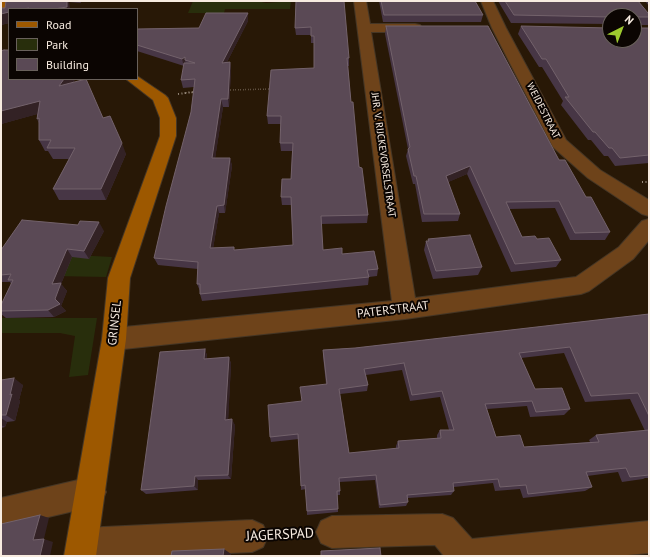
<!DOCTYPE html>
<html>
<head>
<meta charset="utf-8">
<style>
  body { margin:0 }
  #map { position:relative; width:650px; height:557px; overflow:hidden; background:#281806; font-family:"PT Sans",sans-serif }
  canvas { display:block }
  .frame { position:absolute; inset:0; border:2px solid #f7ebe0; pointer-events:none }
  .legend { position:absolute; left:8px; top:8px; width:130px; height:72px; box-sizing:border-box; background:#0b0502; border:1px solid #69615b; margin:0; padding:5px 7px; list-style:none; font-size:12px; color:#f7ebe0 }
  .legend li { display:flex; align-items:center; gap:8px; height:20px }
  .legend b { width:20px; border:1px solid #69615b }
  .north { position:absolute; left:602px; top:8px; width:40px; height:40px; box-sizing:border-box; background:#0b0502; border:1px solid #69615b; border-radius:50%; rotate:42deg; font-size:11px; font-weight:700; line-height:16px; text-align:center; color:#f7ebe0 }
  .north::after { content:''; display:block; margin:auto; width:14px; height:18px; background:#9eca2e; clip-path:polygon(50% 0,100% 100%,50% 72%,0 100%) }
</style>
</head>
<body>
<div id="map">
<canvas width="650" height="557"></canvas>
<div class="frame"></div>
<ul class="legend">
<li><b style="height:5px;background:#9d5800"></b>Road</li>
<li><b style="height:11px;background:#282e0c"></b>Park</li>
<li><b style="height:11px;background:#5a4955"></b>Building</li>
</ul>
<div class="north">N</div>
</div>
<script>
const ctx = document.querySelector('canvas').getContext('2d');
ctx.lineJoin = 'round';
function fill(path, color) { ctx.fillStyle = color; ctx.fill(path, 'evenodd'); }
const shape = rows => new Path2D(rows.map(r => 'M' + r).join(''));
function strokePath(path, color, width, dash) { ctx.strokeStyle = color; ctx.lineWidth = width; ctx.lineCap = dash ? 'butt' : 'round'; ctx.setLineDash(dash || []); ctx.stroke(path); }
function write(font, color, halo, rows, align = 'center') {
  ctx.font = font + ' "PT Sans",sans-serif'; ctx.lineWidth = 4; ctx.setLineDash([]); ctx.textBaseline = 'middle'; ctx.strokeStyle = halo; ctx.fillStyle = color; for (const [text, x, y, turn = 0] of rows) {
    ctx.save(); ctx.translate(x, y); ctx.rotate((+turn || 0) * Math.PI / 180); ctx.textAlign = isNaN(turn) ? turn : align; if (halo) ctx.strokeText(text, 0, 0); ctx.fillText(text, 0, 0); ctx.restore();
  }
}
const green = shape([
  [193,1,257,1,266,3,291,1,290,9,225,9,224,13,188,13],
  [1,251,112,257,106,277,1,275],
  [1,318,97,318,88,375,69,377,75,336,60,333,1,333]
]);
const pathFar2 = shape([
  [228,90,271,89],
  [184,93,197,92]
]);
const pathFar1 = shape([
  [178,94,193,92],
  [642,182,649,182]
]);
const path = shape([
  [277,535,308,533]
]);
const street = shape([
  [354,1,366,1,370,24,415,24,420,25,422,28,420,31,415,32,371,32,415,298,576,277,619,247,642,221,649,219,649,240,633,259,589,291,581,294,405,319,114,350,105,346,102,339,105,332,114,328,392,301,354,1],
  [481,1,493,1,506,28,566,140,600,170,649,200,649,216,642,214,588,178,553,147,492,28,481,1],
  [91,477,101,482,106,492,101,502,91,507,1,528,1,498,91,477],
  [442,514,453,518,472,539,649,521,649,553,617,556,444,556,435,545,332,548,321,543,316,532,321,521,332,516,442,514],
  [252,520,263,525,268,536,263,547,252,552,161,556,74,556,72,555,67,544,72,533,83,528,252,520]
]);
const secondary = shape([
  [1,1,6,1,12,9,9,9,9,17,5,16,1,11,1,1],
  [137,76,165,95,168,98,176,118,176,136,130,278,126,339,96,556,64,556,102,339,108,278,160,136,160,118,153,100,126,79,137,79,137,76]
]);
const wall = shape([
  [6,1,80,1,81,3,69,2,9,9,9,23,1,25,5,8],
  [296,1,349,58,349,66,348,66,351,102,359,167,368,215,367,223,321,224,323,250,342,254,378,269,377,276,369,277,368,285,202,301,200,294,200,291,197,284,198,269,158,265,154,258,191,112,194,87,183,88,181,80,184,66,137,51,137,29,199,28,248,21,227,62,230,62,231,70,229,107,223,107,215,158,230,158,232,166,225,213,219,213,213,248,235,250,293,245,291,205,282,205,281,197,291,179,292,151,281,151,280,143,281,124,268,124,267,116,314,68,314,43,311,43,311,35,296,35,295,28],
  [379,1,475,1,483,15,481,22,383,22],
  [498,1,638,1,648,13,649,13,649,25,637,25,637,28,649,28,649,163,615,166,608,156,604,156,591,140,588,140,561,105,563,101,542,67,539,67,518,34,521,26,610,40,634,16,610,16,610,24,511,23],
  [645,1,649,1,649,6],
  [386,26,559,160,610,232,605,240,570,240,555,208,509,209,522,237,537,239,561,260,556,267,511,272,467,174,448,182,460,214,458,221,422,222,415,184,413,184,406,156,408,149,385,34],
  [9,79,75,79,73,83,103,118,126,154,106,200,59,200,53,189,69,159,53,159,48,151,45,151,39,140,39,123,37,119,37,114,1,124],
  [104,231,89,259,72,257,61,284,67,291,61,306,66,311,54,317,6,318,1,314,1,305,11,284,10,282,1,282,1,250],
  [428,239,482,267,478,275,433,279,424,250,426,241,428,241],
  [649,314,649,478,645,478,643,479,622,482,618,472,587,476,592,487,585,491,523,498,520,489,495,491,493,483,454,487,454,491,451,495,408,498,408,502,406,506,379,508,375,480,339,482,340,491,340,495,337,495,338,509,338,512,307,515,306,489,301,490,301,486,299,439,271,442,270,437,301,401,326,384,323,356,323,350,355,348],
  [564,353,585,402,630,399,645,431,596,435,589,440,590,442,524,447,496,437,487,409,527,406,530,417,564,415,570,409,535,389,521,358],
  [402,370,410,401,440,397,449,430,440,430,437,435,437,439,398,441,396,446,396,449,349,453,340,394,367,391,368,385,366,375],
  [205,349,207,356,207,359,229,357,231,364,228,419,235,425,231,479,198,480,198,490,146,494,141,490],
  [1,380,23,385,19,400,20,401,15,421,7,422,5,427,1,428]
]);
const shadedWall = shape([
  [67,1,69,1,70,9,54,9],
  [9,12,9,23,1,25,1,14],
  [248,13,248,21,223,70,222,63],
  [1,44,3,51,1,52],
  [185,57,185,60,186,65,184,67,182,59],
  [230,62,231,70,229,107,228,99],
  [64,79,75,79,64,97,59,86],
  [221,99,223,107,214,166,212,158],
  [40,101,45,112,1,124,1,111],
  [39,118,43,129,37,119],
  [122,143,126,154,106,200,101,189],
  [230,158,232,166,225,213,224,205],
  [470,166,467,174,444,184,446,176],
  [217,206,219,213,212,255,210,248],
  [99,222,104,231,89,259,84,251],
  [67,249,72,257,61,284,67,291,61,306,66,311,54,317,48,310,55,299,52,284],
  [205,349,207,356,207,366,204,359],
  [229,357,231,364,228,425,225,420],
  [14,378,23,385,19,400,20,401,15,421,6,415,10,395],
  [1,418,7,422,5,427,1,425],
  [232,419,235,425,231,479,228,475],
  [195,476,198,480,198,490,194,486],
  [40,515,49,518,43,543,33,540],
  [44,539,53,542,50,556,40,556],
  [224,549,231,554,231,556,223,556]
]);
const building = shape([
  [6,1,67,1,67,7,54,9,29,9,29,8,23,9,9,9,9,12,1,14,1,8,5,8,6,1],
  [296,1,344,1,349,58,347,58,351,102,353,102,359,167,362,168,368,215,321,216,323,250,342,248,342,254,374,251,378,269,367,270,369,277,200,294,200,284,197,284,198,262,154,258,166,206,191,112,195,79,181,80,184,63,195,63,185,60,185,57,182,59,137,45,137,29,199,28,206,13,248,13,222,63,230,62,228,99,221,99,212,158,230,158,224,205,217,206,210,248,234,247,234,250,293,245,291,197,281,197,282,179,291,179,293,143,280,143,281,116,267,116,271,70,314,68,314,36,311,36,311,27,295,28,296,1],
  [381,1,475,1,483,15,384,15,381,1],
  [505,1,638,1,648,13,649,13,649,17,637,17,637,28,649,28,649,155,620,158,612,148,609,148,595,132,593,132,565,97,569,97,546,59,542,59,521,26,610,28,610,40,634,40,634,16,610,16,610,17,514,15,505,1],
  [386,26,488,26,559,160,565,160,586,197,591,197,610,232,575,233,559,201,506,202,522,237,535,236,537,239,549,238,561,260,515,264,470,166,446,176,460,214,424,214,416,176,414,176,408,149,410,147,386,26],
  [4,50,9,50,9,79,64,79,59,86,86,79,103,118,110,116,122,143,101,189,53,189,75,148,47,148,51,140,39,140,39,118,37,119,40,101,1,111,1,51,4,50],
  [22,220,78,225,80,221,99,222,84,251,67,249,52,284,61,283,55,299,60,304,48,310,1,311,1,305,13,280,8,280,11,274,1,275,1,250,22,220],
  [470,235,482,267,436,271,426,241,429,241,428,239,470,235],
  [649,314,649,416,638,393,591,396,570,347,519,353,535,389,562,388,570,409,536,412,532,401,485,404,496,437,520,435,524,447,599,442,596,435,649,430,649,475,630,477,626,468,586,472,592,487,528,494,526,485,500,487,498,479,453,483,454,491,407,495,408,502,380,505,376,475,339,478,340,491,337,491,338,509,307,511,305,485,301,486,298,434,270,437,268,405,302,401,300,387,327,384,323,350,355,348,649,314],
  [404,363,412,395,442,391,454,430,440,430,441,438,398,441,399,448,349,453,339,389,368,385,364,369,404,363],
  [205,349,204,359,229,357,225,420,232,419,228,475,195,476,194,486,141,490,160,352,205,349],
  [14,378,10,395,12,394,6,415,1,415,1,380,14,378],
  [40,515,33,540,44,539,40,556,1,556,1,524,40,515],
  [380,548,381,556,321,556,321,551,380,548],
  [224,549,223,556,165,556,171,556,172,551,224,549]
]);
const farStreetnames = [
  ["WEIDESTRAAT",543,111,63],
  ["JHR. V. RIJCKEVORSELSTRAAT",383,155,82]
];
const streetNames = [
  ["PATERSTRAAT",393,310,-7],
  ["GRINSEL",115,323,-84]
];
const nearStreetnames = [
  ["JAGERSPAD",280,535,-3]
];
fill(green, '#282e0c');
strokePath(street, '#453625', 2);
strokePath(secondary, '#453625', 2);
strokePath(pathFar2, '#988a7c', 1.5, [0.5, 2]);
strokePath(pathFar1, '#988a7c', 2, [1, 2.5]);
strokePath(path, '#988a7c', 3, [1.5, 4]);
fill(street, '#6e431a');
fill(secondary, '#9d5800');
fill(wall, '#473645');
fill(shadedWall, '#332225');
fill(building, '#5a4955');
strokePath(building, '#73626b', 1);
write('10px', '#f7ebe0', '#0b0502', farStreetnames);
write('12px', '#f7ebe0', '#0b0502', streetNames);
write('14px', '#f7ebe0', '#0b0502', nearStreetnames);
</script>
</body>
</html>
